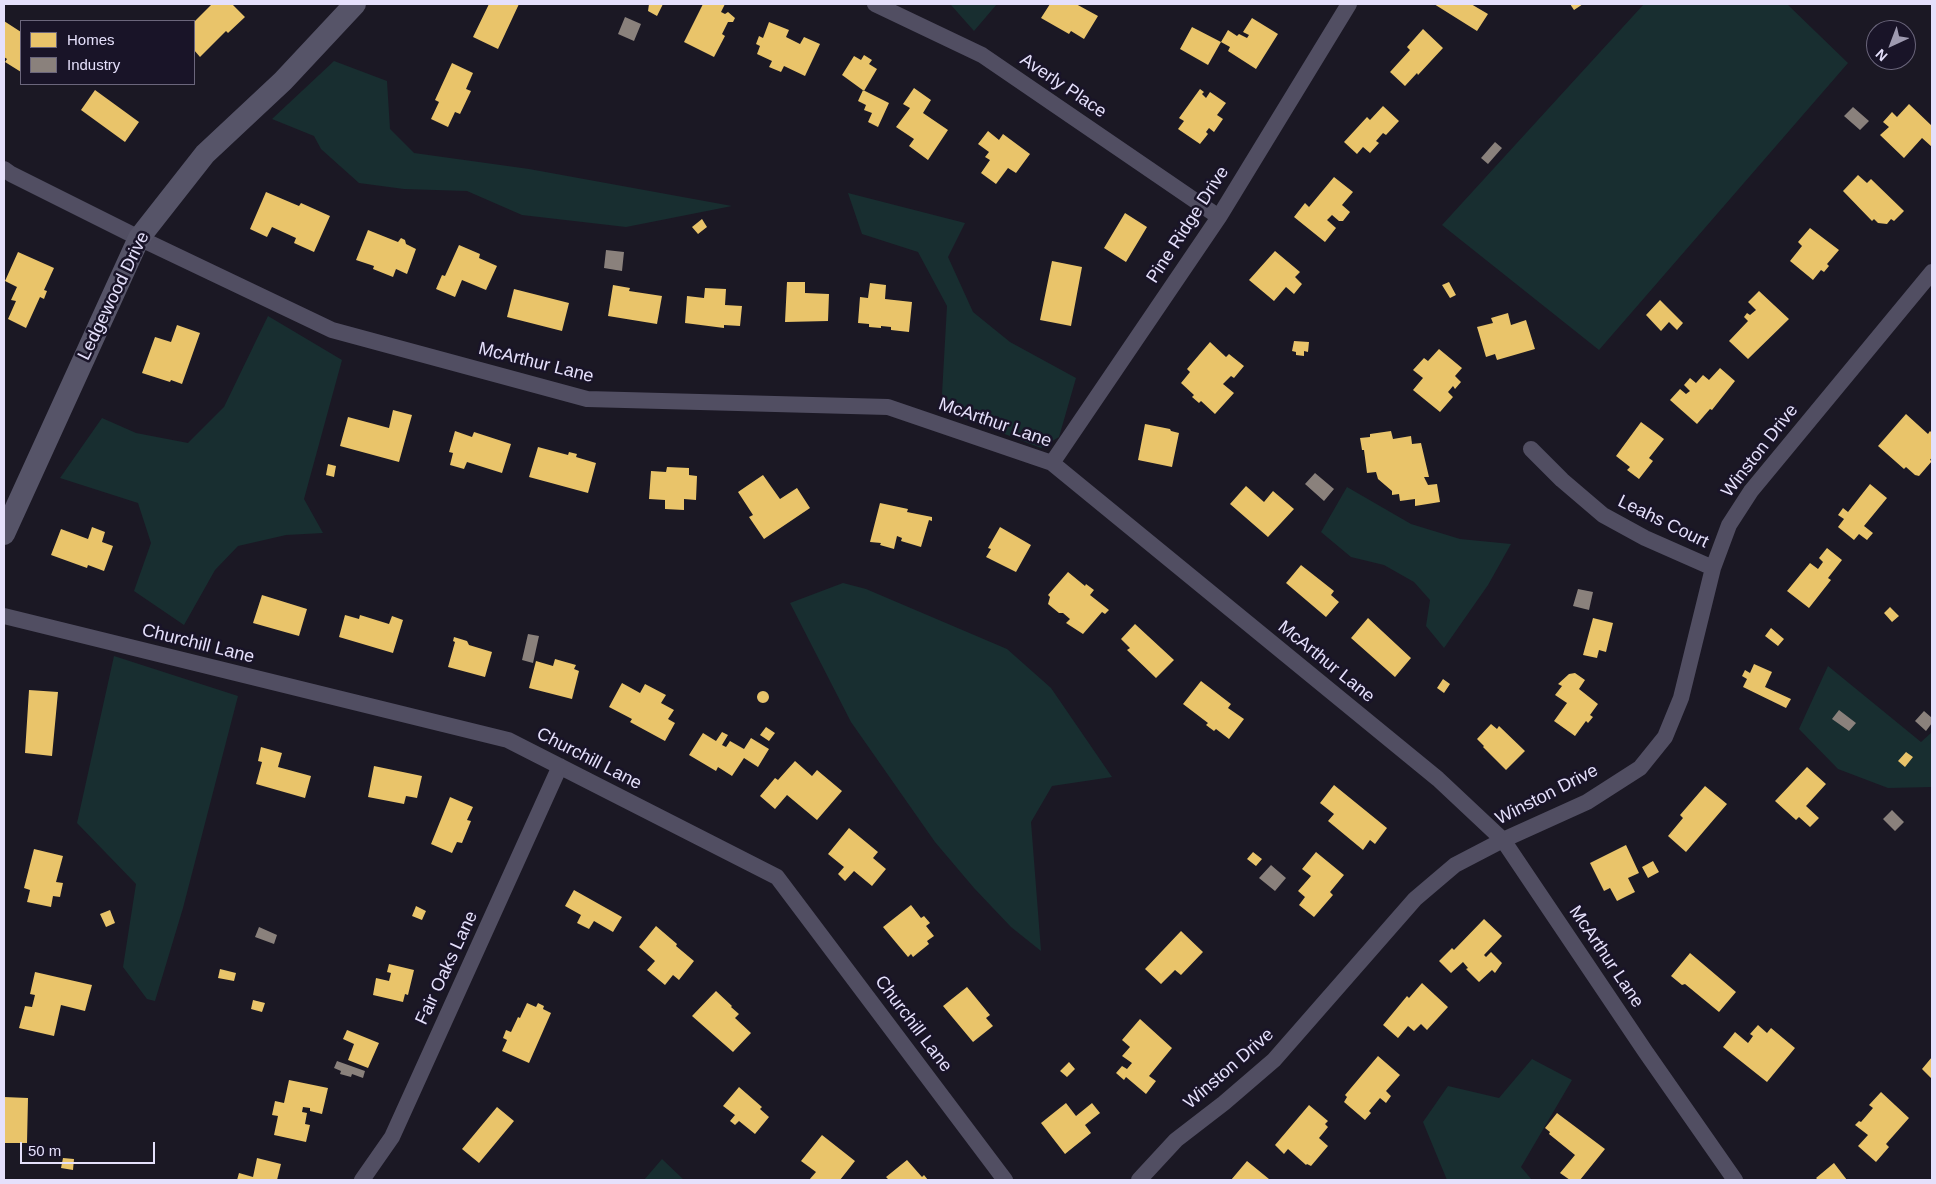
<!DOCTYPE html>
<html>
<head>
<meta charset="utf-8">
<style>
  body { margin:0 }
  #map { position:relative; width:1936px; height:1184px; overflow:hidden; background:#1b1824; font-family:Helvetica,sans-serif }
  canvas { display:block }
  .frame { position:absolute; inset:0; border:5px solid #e5e0fb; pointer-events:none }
  .legend { position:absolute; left:20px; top:20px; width:175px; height:65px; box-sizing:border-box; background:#191428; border:1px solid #6b667c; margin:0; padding:6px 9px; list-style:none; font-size:15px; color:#e5e0fb }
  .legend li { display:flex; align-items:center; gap:10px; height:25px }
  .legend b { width:25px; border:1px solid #6b667c }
  .north { position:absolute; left:1866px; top:20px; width:50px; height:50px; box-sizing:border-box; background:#191428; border:1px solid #6b667c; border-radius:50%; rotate:223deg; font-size:14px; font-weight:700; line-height:20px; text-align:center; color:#e5e0fb }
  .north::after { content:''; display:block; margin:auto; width:18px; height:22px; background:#9e9ab0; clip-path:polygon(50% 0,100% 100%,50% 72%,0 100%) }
  .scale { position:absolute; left:20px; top:1142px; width:135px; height:22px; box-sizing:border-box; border:2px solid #e5e0fb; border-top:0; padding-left:6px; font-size:15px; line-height:18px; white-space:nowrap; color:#e5e0fb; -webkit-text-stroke:4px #191428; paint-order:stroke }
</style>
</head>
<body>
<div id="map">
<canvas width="1936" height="1184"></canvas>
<div class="frame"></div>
<ul class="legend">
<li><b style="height:14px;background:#e9c46a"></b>Homes</li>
<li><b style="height:14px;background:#8a817c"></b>Industry</li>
</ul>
<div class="north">N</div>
<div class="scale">50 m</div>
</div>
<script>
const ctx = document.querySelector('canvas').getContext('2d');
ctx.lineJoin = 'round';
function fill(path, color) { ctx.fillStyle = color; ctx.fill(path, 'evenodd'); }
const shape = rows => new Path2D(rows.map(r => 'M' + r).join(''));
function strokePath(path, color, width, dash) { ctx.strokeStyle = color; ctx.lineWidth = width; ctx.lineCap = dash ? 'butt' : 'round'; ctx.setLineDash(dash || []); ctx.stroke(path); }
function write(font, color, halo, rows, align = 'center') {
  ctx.font = font + ' Helvetica,sans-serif'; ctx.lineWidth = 5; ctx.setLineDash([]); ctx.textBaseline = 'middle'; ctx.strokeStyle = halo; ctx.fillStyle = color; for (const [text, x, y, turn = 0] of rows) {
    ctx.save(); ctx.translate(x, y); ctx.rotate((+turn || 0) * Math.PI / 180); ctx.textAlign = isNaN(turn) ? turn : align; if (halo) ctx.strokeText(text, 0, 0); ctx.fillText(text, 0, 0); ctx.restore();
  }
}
const green = shape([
  [953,4,997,4,974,31,951,5],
  [1644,4,1787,4,1848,63,1599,350,1442,225],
  [334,61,387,81,390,129,414,153,529,169,732,206,626,227,522,215,467,191,404,189,359,183,321,149,314,136,272,119],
  [848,193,965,223,948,257,973,312,1010,342,1076,378,1059,437,1041,448,958,416,942,394,947,306,918,252,862,234],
  [268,316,342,360,304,499,323,533,286,535,238,546,215,570,184,625,134,591,151,543,138,503,60,478,102,418,136,433,188,443,224,407],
  [1347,487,1411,524,1460,539,1511,544,1488,585,1444,648,1426,626,1430,600,1414,582,1384,565,1351,557,1321,532],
  [843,583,866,589,1007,649,1051,688,1112,777,1052,786,1031,822,1041,951,1011,927,974,888,935,842,851,722,790,603],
  [114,656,238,696,183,908,155,1001,147,999,123,967,136,884,77,823],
  [1828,666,1921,742,1932,732,1932,787,1888,788,1838,769,1799,729],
  [1532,1059,1572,1080,1521,1167,1532,1180,1447,1180,1423,1122,1448,1086,1499,1098],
  [662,1159,684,1180,644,1180]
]);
const homes = shape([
  [212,4,232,4,245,17,228,33,226,31,200,57,194,50,194,22],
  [489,4,519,4,498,49,473,37],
  [649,4,663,4,657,16,648,11],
  [703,4,725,4,721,12,725,14,728,12,735,18,733,22,728,22,722,34,725,36,714,57,684,42],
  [1050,4,1076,4,1098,16,1084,39,1071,31,1069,34,1041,18],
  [1434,4,1471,4,1488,14,1477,31],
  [1570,4,1583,4,1574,10],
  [1252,18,1278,34,1256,69,1228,51,1230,47,1221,42,1228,30,1237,36,1239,34,1247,38,1249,35,1243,32],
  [4,21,21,32,21,72,5,62,7,59,4,57],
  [769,22,789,30,786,37,800,44,804,37,820,44,805,76,784,66,781,72,769,67,772,61,757,54,760,46,756,44,759,36,763,38],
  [1192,27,1221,42,1208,65,1180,49],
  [1423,29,1443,48,1418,75,1417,73,1405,86,1390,72,1410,50,1407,47],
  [864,55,872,60,869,64,877,69,864,91,842,75,854,56,861,60],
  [452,63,473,73,466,89,471,91,460,114,455,112,448,127,431,119,439,102,435,100],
  [914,88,931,100,923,113,948,130,928,160,909,146,914,139,896,127,910,108,903,104],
  [1200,89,1204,92,1202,94,1206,98,1210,92,1226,103,1217,115,1223,119,1214,132,1209,128,1206,132,1208,134,1200,144,1178,129,1184,121,1179,118],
  [95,90,139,122,125,142,81,110],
  [863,90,889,103,878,127,868,122,872,113,864,110,866,105,858,101],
  [1909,104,1932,126,1932,147,1922,138,1904,158,1880,135,1889,127,1883,122,1892,112,1897,117],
  [1383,106,1399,121,1386,135,1383,133,1376,141,1379,143,1370,153,1363,147,1357,154,1344,142,1367,117,1370,120],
  [988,131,999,140,1003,134,1030,154,1016,173,1008,168,996,184,981,173,990,160,985,157,989,152,978,144],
  [1858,175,1867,183,1871,179,1904,211,1894,221,1891,219,1887,224,1878,223,1874,219,1872,221,1843,191],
  [1334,177,1353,192,1342,205,1350,212,1343,221,1339,221,1332,215,1327,220,1336,228,1325,242,1294,217,1305,203,1309,207],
  [266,192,299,206,301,203,330,216,314,252,294,243,296,238,272,227,267,237,250,229],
  [1125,213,1147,227,1126,262,1104,248],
  [702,219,707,227,698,234,692,227],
  [1810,228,1839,250,1827,264,1829,266,1824,272,1821,270,1813,280,1790,261,1802,246,1798,242],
  [368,230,398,242,401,238,405,240,406,244,416,249,407,274,396,269,393,277,373,269,374,266,356,260],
  [459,245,480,254,479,258,497,266,486,290,462,280,455,297,436,289,442,275,445,276],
  [1275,251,1300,272,1295,277,1302,284,1294,294,1286,287,1274,301,1249,280],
  [18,252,54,268,44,290,47,291,44,299,40,297,26,328,8,319,16,301,11,300,17,287,5,281],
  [1052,261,1082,267,1071,326,1040,320],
  [787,282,805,282,805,293,829,294,828,321,785,322],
  [1449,282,1456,295,1450,298,1442,285],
  [870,283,886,285,885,299,912,302,909,332,891,330,891,327,881,326,881,328,869,327,869,324,858,323,860,297,868,298],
  [613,285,630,288,629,291,662,296,657,324,608,316],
  [705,288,726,289,725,305,742,306,740,326,724,325,724,328,685,323,687,296,704,298],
  [514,289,569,303,562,331,507,317],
  [1759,291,1789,319,1748,359,1729,341,1748,321,1744,317,1747,313,1750,315,1756,310,1748,302],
  [1660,300,1683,323,1677,330,1669,322,1661,331,1646,315],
  [1508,313,1511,325,1526,320,1535,349,1497,360,1495,354,1486,357,1477,327,1493,323,1491,318],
  [177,325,200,333,182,384,171,380,170,382,142,373,155,337,171,342],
  [1294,341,1309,342,1308,352,1304,351,1304,356,1296,355,1296,352,1292,351],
  [1210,342,1226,357,1229,354,1244,366,1234,378,1231,376,1223,384,1234,393,1215,414,1201,401,1199,403,1192,397,1194,395,1181,383,1190,372,1187,369],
  [1439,349,1462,368,1455,376,1461,382,1455,389,1453,386,1448,392,1453,397,1440,412,1413,390,1423,378,1413,370,1424,358,1428,361],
  [1720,368,1735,381,1712,410,1710,409,1697,424,1670,400,1680,389,1686,394,1690,391,1684,385,1690,378,1696,383,1703,375,1709,380],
  [393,410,412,415,399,462,340,446,348,417,389,428],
  [1906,414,1928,434,1930,431,1932,433,1932,457,1930,460,1932,461,1919,476,1915,475,1906,467,1904,469,1878,446],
  [1641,422,1664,439,1649,458,1653,461,1639,479,1627,470,1630,467,1616,456],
  [1145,424,1170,429,1171,431,1179,433,1172,467,1138,460],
  [455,431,472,437,474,432,511,444,502,473,467,462,464,469,450,465,453,453,449,452],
  [1391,431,1393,439,1411,436,1412,444,1421,443,1429,477,1424,477,1428,485,1437,484,1440,502,1415,506,1415,499,1400,501,1399,494,1392,495,1392,491,1378,479,1376,472,1367,473,1364,450,1362,450,1360,438,1370,437,1370,434],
  [538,447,568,455,569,452,577,454,576,457,596,463,588,493,529,477],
  [328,464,336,466,334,477,326,475],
  [667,467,689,468,689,475,697,476,696,500,684,499,684,510,665,509,665,500,649,499,651,471,666,472],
  [763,475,780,499,797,488,810,508,764,539,749,517,753,515,738,492],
  [1870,484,1887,498,1864,526,1873,533,1867,540,1859,534,1854,540,1838,527,1844,519,1838,515,1843,508,1848,512],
  [1246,486,1264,502,1273,491,1294,509,1268,537,1230,504],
  [880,503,908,509,907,512,932,517,932,521,929,520,921,547,901,541,902,538,897,536,894,549,880,545,881,543,870,542],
  [92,527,105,532,102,542,113,546,104,571,88,565,87,568,51,555,61,529,88,539],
  [1000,527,1031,545,1016,572,986,557,991,549,988,548],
  [1827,548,1842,560,1828,578,1831,580,1809,608,1787,591,1810,563,1818,569,1823,562,1819,558],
  [1301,565,1334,591,1331,595,1339,602,1326,617,1286,583],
  [1068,572,1085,586,1086,584,1094,590,1090,595,1109,610,1105,614,1102,612,1083,634,1066,623,1070,619,1063,613,1059,613,1048,604,1050,597,1048,595],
  [262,595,307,609,299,636,253,623],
  [1890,607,1899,616,1892,622,1884,613],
  [345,615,359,619,360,615,389,624,392,616,403,620,393,653,339,637],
  [1368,618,1411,658,1395,677,1351,638],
  [1593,618,1613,623,1606,652,1599,650,1597,658,1583,655],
  [1135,624,1174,660,1156,678,1127,650,1130,648,1121,639],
  [1771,628,1784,639,1778,646,1765,636],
  [454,637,467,641,469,645,492,652,485,677,448,667,455,642,453,641],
  [555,659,576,665,574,669,579,671,572,699,529,688,536,661,553,666],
  [1754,664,1772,672,1765,687,1791,699,1786,708,1743,687,1747,679,1742,676,1745,670,1750,673],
  [1575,673,1585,680,1579,689,1598,704,1590,715,1593,717,1588,723,1586,721,1575,736,1554,721,1567,703,1555,695,1562,686,1558,684,1569,674],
  [1443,679,1450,684,1444,693,1437,688],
  [1201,681,1231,704,1228,708,1244,719,1229,739,1216,729,1214,731,1206,725,1208,723,1183,704],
  [622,683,640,693,645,684,666,695,661,703,674,710,668,719,675,723,665,741,630,722,632,719,609,707],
  [29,690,58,692,52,756,25,753],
  '757 697a6 6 0 1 1 12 0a6 6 0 1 1-12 0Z',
  [1491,724,1497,729,1499,726,1525,751,1506,770,1483,747,1484,746,1477,739],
  [766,727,775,733,769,741,760,735],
  [722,732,728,735,722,745,726,747,730,741,744,749,751,738,769,749,758,767,744,758,732,776,718,767,716,771,689,755,703,733,716,741],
  [261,747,282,753,278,767,311,776,305,798,256,784,262,762,258,761],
  [1906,752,1913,757,1905,767,1898,761],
  [795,761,812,776,817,770,842,791,817,820,787,795,775,809,760,796,775,778,778,780],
  [374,766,422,776,417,798,406,796,404,804,368,797],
  [1807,767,1826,784,1806,806,1819,818,1810,827,1799,817,1796,820,1775,801],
  [1334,785,1387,828,1375,844,1370,840,1363,850,1328,821,1334,814,1320,803],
  [1705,786,1727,804,1686,852,1668,836,1683,818,1680,815],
  [450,797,473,807,467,820,471,821,462,843,457,842,452,853,431,844],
  [849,828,878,852,873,858,886,869,872,886,854,871,845,881,838,874,844,867,828,854],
  [1626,845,1639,873,1628,878,1635,892,1617,901,1610,888,1604,891,1590,863],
  [34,849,63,856,56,882,63,883,60,897,53,896,51,907,27,902,30,890,24,888],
  [1253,852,1262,859,1256,866,1247,859],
  [1316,852,1344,875,1330,892,1333,895,1314,917,1299,905,1305,897,1298,891,1311,876,1302,869],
  [1653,861,1659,872,1648,878,1642,867],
  [574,890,622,917,613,932,594,921,589,929,577,923,581,915,565,906],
  [911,905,921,918,924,916,930,923,926,926,934,936,927,941,929,944,913,957,911,954,908,957,883,927],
  [416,906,426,911,422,920,412,916],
  [110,910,115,923,106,927,100,914],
  [1484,919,1502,936,1484,955,1486,957,1491,952,1502,963,1495,973,1492,970,1479,982,1466,969,1468,968,1463,962,1451,973,1439,961,1452,948,1454,950],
  [656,926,677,944,676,946,694,961,679,980,673,975,665,985,647,970,655,961,639,947],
  [1181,931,1203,952,1181,975,1175,970,1161,984,1145,969],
  [1690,953,1736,992,1719,1012,1685,984,1682,985,1671,976],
  [389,964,414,970,408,995,405,994,403,1002,373,995,376,978,389,981,391,973,387,972],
  [220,969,236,973,234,981,218,978],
  [35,972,92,985,85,1011,61,1005,54,1036,19,1028,25,1006,32,1007,35,995,30,994],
  [1422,983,1448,1007,1427,1030,1421,1024,1414,1031,1408,1026,1398,1038,1383,1025,1407,996,1409,998],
  [967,987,990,1015,986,1018,993,1026,973,1042,943,1006],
  [716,991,732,1006,731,1007,739,1014,735,1018,751,1033,733,1052,692,1016],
  [253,1000,265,1003,262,1012,251,1009],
  [527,1003,536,1007,538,1003,544,1006,543,1009,551,1013,529,1063,502,1051,507,1040,503,1038,506,1030,511,1032,518,1017,520,1018],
  [1140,1019,1172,1048,1149,1076,1156,1081,1146,1094,1126,1077,1124,1080,1116,1073,1122,1066,1127,1069,1132,1063,1122,1056,1130,1047,1122,1040],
  [1758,1025,1767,1033,1771,1028,1795,1048,1767,1082,1723,1047,1735,1032,1748,1043,1753,1036,1750,1034],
  [347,1030,379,1043,368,1068,348,1060,354,1044,343,1039],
  [1378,1056,1400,1075,1386,1091,1391,1096,1386,1103,1380,1098,1369,1111,1371,1113,1365,1120,1344,1102,1347,1097,1345,1095],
  [1932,1057,1932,1079,1922,1069],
  [1069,1062,1075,1069,1067,1077,1060,1071],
  [289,1080,328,1088,322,1114,310,1111,310,1108,303,1107,302,1112,307,1113,305,1124,310,1125,306,1142,274,1135,278,1116,272,1115,275,1101,284,1103],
  [739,1087,762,1107,760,1109,769,1117,755,1134,739,1121,735,1125,730,1121,735,1115,723,1106],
  [1881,1092,1909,1118,1886,1144,1889,1147,1876,1162,1858,1146,1868,1135,1855,1125,1859,1121,1861,1122,1873,1108,1869,1105],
  [4,1097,28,1098,27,1143,4,1143],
  [1066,1103,1076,1116,1092,1103,1100,1113,1085,1125,1091,1133,1065,1154,1041,1123],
  [1309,1105,1328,1121,1325,1124,1328,1127,1319,1138,1328,1146,1311,1166,1307,1164,1306,1165,1288,1149,1284,1154,1275,1145],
  [497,1107,514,1121,479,1163,462,1149],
  [1557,1113,1605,1149,1580,1180,1570,1180,1560,1173,1575,1155,1549,1134,1550,1132,1545,1128],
  [822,1135,855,1161,840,1180,809,1180,816,1172,801,1161],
  [63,1158,74,1159,73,1170,61,1168],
  [257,1158,281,1164,277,1180,237,1180,239,1173,253,1177],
  [907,1160,922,1177,924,1175,928,1180,889,1180,886,1177],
  [1247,1161,1269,1179,1268,1180,1231,1180],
  [1834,1163,1847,1180,1818,1180,1816,1178]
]);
const industry = shape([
  [625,17,641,24,634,41,618,34],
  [1853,107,1869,121,1860,130,1844,116],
  [1495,142,1502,148,1488,164,1481,158],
  [606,250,624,252,622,271,604,268],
  [1315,473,1334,489,1324,501,1305,484],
  [1578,589,1593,592,1589,610,1573,606],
  [528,634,539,636,533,663,522,660],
  [1839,710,1856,723,1849,731,1832,719],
  [1924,711,1932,718,1932,723,1926,731,1915,721],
  [1892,810,1904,822,1895,831,1883,819],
  [1271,865,1286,878,1275,891,1259,878],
  [259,927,277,935,274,944,255,937],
  [337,1061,365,1071,363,1078,352,1074,351,1077,340,1074,341,1071,334,1068]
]);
const street = shape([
  [875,4,982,55,1219,217],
  [4,169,11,174,139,238,332,330,587,399,888,407,1052,463,1438,779,1503,840,1645,1051,1735,1180],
  [1531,449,1562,480,1603,515,1645,538,1713,568],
  [1052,463,1219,217,1349,4],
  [4,616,508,740,777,877,1005,1180],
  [362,1180,392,1137,560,766],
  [1139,1180,1176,1140,1224,1103,1274,1060,1415,899,1455,865,1503,840,1587,802,1640,768,1665,737,1681,698,1713,568,1729,525,1751,491,1932,272]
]);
const secondary = shape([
  [4,534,139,238,205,154,283,81,355,4]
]);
const streetNames = [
  ["Averly Place",1063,86,34],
  ["Pine Ridge Drive",1188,225,-57],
  ["Ledgewood Drive",114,296,-64],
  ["McArthur Lane",536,363,14],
  ["McArthur Lane",995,423,19],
  ["Winston Drive",1760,451,-52],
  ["Leahs Court",1663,522,26],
  ["Churchill Lane",198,644,14],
  ["McArthur Lane",1326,662,39],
  ["Churchill Lane",589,759,27],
  ["Winston Drive",1547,795,-27],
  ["McArthur Lane",1606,957,56],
  ["Fair Oaks Lane",447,968,-65],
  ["Churchill Lane",913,1024,53],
  ["Winston Drive",1229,1069,-41]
];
fill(green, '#182e30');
fill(homes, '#e9c46a');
fill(industry, '#8a817c');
strokePath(street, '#514e62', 16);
strokePath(secondary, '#565468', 22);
write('18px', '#e5e0fb', '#191428', streetNames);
</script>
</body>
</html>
